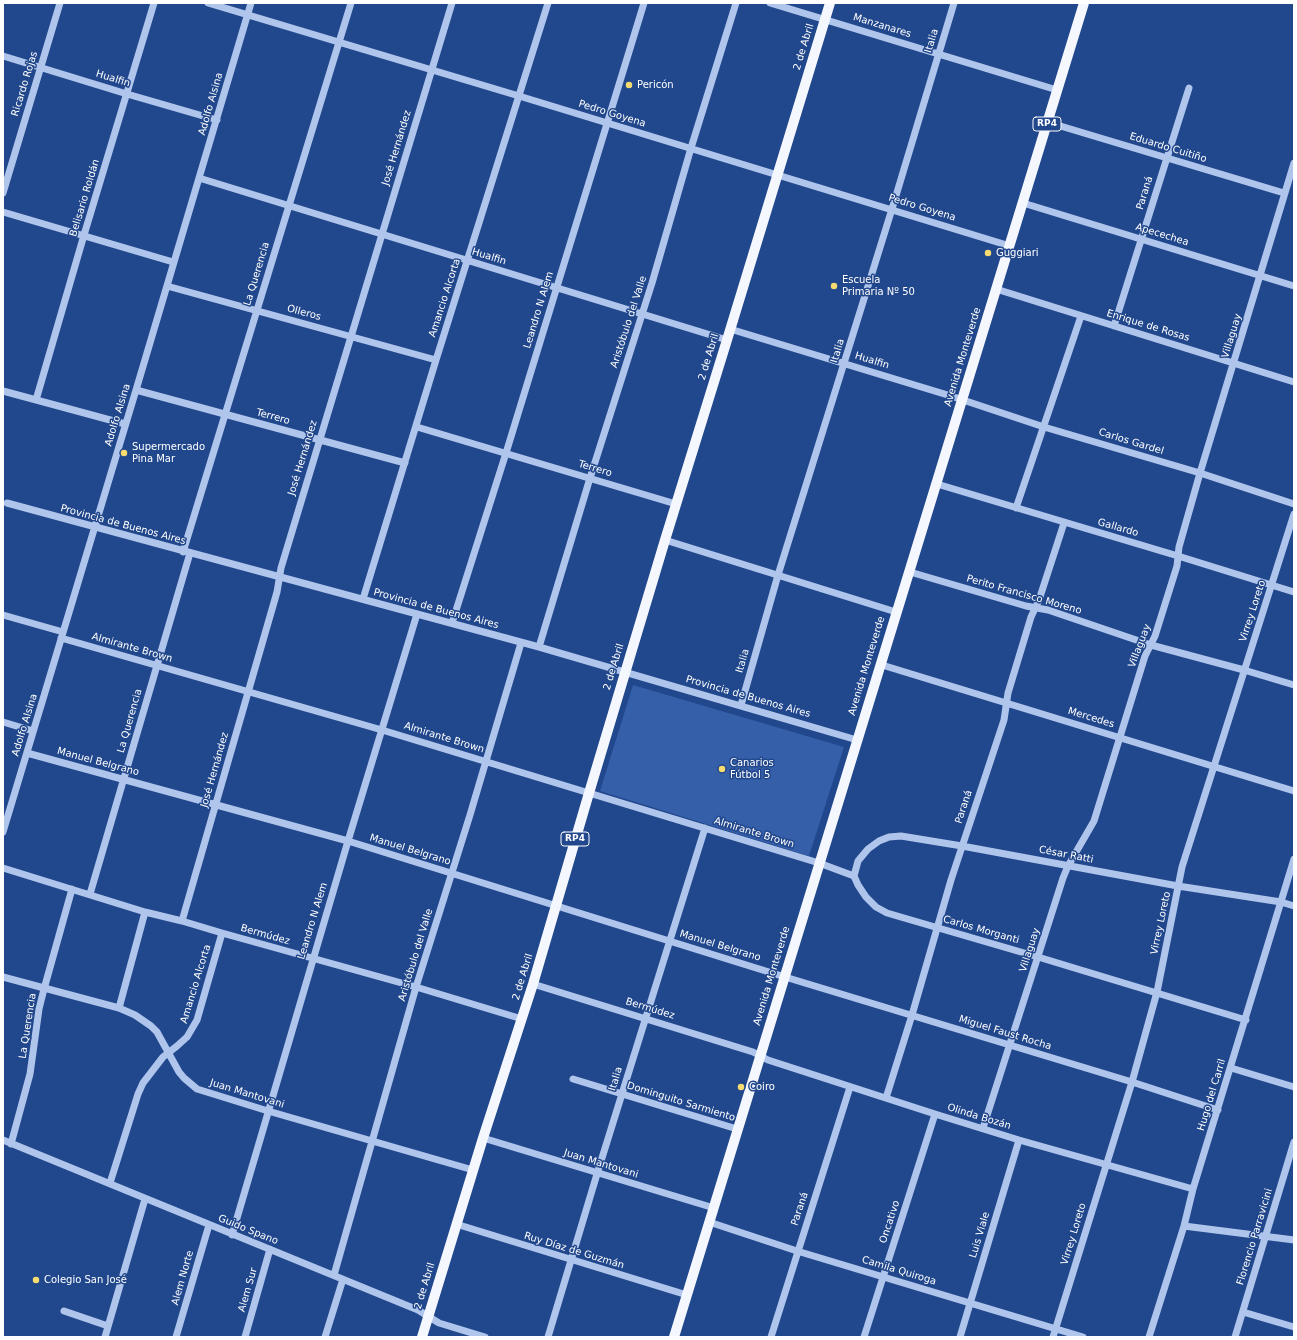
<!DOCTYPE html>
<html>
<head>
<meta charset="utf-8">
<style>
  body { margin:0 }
  #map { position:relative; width:1297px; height:1340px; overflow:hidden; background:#21478c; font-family:"DejaVu Sans",sans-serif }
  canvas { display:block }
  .frame { position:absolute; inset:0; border:4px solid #fff; pointer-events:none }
</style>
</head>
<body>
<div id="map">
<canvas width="1297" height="1340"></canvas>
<div class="frame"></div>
</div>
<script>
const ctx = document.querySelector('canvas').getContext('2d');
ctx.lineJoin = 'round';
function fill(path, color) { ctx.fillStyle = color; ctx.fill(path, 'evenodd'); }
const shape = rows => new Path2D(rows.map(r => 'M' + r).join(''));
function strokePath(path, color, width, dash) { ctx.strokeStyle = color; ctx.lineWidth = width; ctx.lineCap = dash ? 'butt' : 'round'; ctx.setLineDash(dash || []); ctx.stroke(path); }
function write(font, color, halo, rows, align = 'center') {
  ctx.font = font + ' "DejaVu Sans",sans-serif'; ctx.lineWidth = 3; ctx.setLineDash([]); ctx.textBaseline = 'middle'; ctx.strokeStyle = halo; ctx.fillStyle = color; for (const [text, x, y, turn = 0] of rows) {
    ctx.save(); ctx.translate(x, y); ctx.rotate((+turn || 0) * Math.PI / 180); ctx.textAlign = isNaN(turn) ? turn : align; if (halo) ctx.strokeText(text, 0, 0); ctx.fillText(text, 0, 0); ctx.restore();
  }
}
const green = shape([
  [633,685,844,747,809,856,600,791]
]);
const minor = shape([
  [208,3,519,96,1010,246],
  [770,3,1057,90],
  [3,56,127,94,217,120],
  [1047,122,1284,193],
  [199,178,727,340],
  [3,193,60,3],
  [1023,203,1294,286],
  [3,212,173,262],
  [167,286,436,360],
  [996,289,1294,382],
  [1114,326,1189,88],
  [730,329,951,396,1044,427,1200,473,1294,504],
  [136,390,405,463],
  [3,391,125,424],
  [36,400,84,235,154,3],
  [417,427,676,504],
  [937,484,1178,556,1294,592],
  [7,503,539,647,857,740],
  [1016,508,1081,316],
  [665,540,896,612],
  [183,552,351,3],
  [910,572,1026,606,1048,610,1151,645,1244,670,1294,685],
  [363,599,436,360,548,3],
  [3,615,63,632],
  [452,623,506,453,644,3],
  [61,638,382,730,819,863,854,876,858,885,866,897,876,907,887,913,1038,957,1246,1020],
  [539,647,590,478,652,283,691,148,736,3],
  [882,665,1294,791],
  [741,705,778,575,892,209,954,3],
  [3,722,33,731],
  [27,753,348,841,785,977,1132,1082,1218,1110],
  [3,832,136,390,251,3],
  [3,868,145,912,182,921,222,933,416,987,522,1019],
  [854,876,858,861,868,849,879,841,889,837,901,836,962,846,1178,886,1281,902,1294,906],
  [90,894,190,553],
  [182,921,277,592,281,568,452,3],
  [3,977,119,1008,135,1015,151,1026,157,1032,179,1072,184,1078,197,1089,268,1111,473,1170],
  [533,984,753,1052,768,1060,935,1114,1019,1140,1193,1189],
  [119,1008,145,912],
  [1231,1068,1294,1087],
  [573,1079,737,1129],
  [886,1098,912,1015,951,880,1004,720,1008,693,1031,617,1039,600,1064,523],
  [983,1128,1063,878,1068,866,1094,821,1145,656,1155,636,1177,566,1179,547,1200,473,1294,163],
  [483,1138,714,1208],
  [3,1140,418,1310,439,1323,485,1337],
  [11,1144,30,1074,39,1009,44,989,72,889],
  [110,1183,138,1094,143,1083,163,1057,177,1046,187,1037,197,1020,222,933],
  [709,1222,797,1251,1083,1337],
  [456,1224,687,1295],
  [1184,1226,1294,1240],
  [232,1235,348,841,417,614],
  [334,1275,416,987,470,815,521,643],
  [64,1311,108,1326],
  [1243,1312,1294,1327],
  [105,1337,145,1199],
  [176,1337,209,1225],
  [245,1337,270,1249],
  [325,1337,343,1279],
  [548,1337,597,1174,705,828],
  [771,1337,850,1087],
  [864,1337,935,1114],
  [960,1337,1019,1140],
  [1053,1337,1132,1082,1157,992,1182,867,1294,514],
  [1149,1337,1184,1226,1193,1189,1294,859],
  [1235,1337,1294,1142]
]);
const major = shape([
  [422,1337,483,1138,533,984,589,793,665,540,727,340,830,3],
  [674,1337,1084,3]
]);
const markers = [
  [629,85,4,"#f8dc70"],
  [988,253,4,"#f8dc70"],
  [834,286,4,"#f8dc70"],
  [124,453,4,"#f8dc70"],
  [722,769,4,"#f8dc70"],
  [741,1087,4,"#f8dc70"],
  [36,1280,4,"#f8dc70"]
];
const shields = [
  [1047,124,28],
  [575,839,28]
];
const shieldNames = [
  ["RP4",1047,124],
  ["RP4",575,839]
];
const streetNames = [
  ["Manzanares",882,26,17],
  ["Italia",932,41,-73],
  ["2 de Abril",804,47,-73],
  ["Hualfin",113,79,17],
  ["Ricardo Rojas",25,84,-73],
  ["Adolfo Alsina",211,104,-74],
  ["Pedro Goyena",612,114,17],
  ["José Hernández",397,148,-73],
  ["Eduardo Cuitiño",1168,148,17],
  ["Paraná",1145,193,-73],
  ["Belisario Roldán",85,198,-73],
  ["Pedro Goyena",922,208,17],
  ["Apecechea",1162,235,17],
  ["Hualfin",489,257,17],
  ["La Querencia",257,274,-73],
  ["Amancio Alcorta",445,298,-72],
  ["Leandro N Alem",539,310,-73],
  ["Olleros",304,313,15],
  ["Aristóbulo del Valle",629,322,-72],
  ["Enrique de Rosas",1148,326,17],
  ["Villaguay",1232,336,-73],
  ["Italia",838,351,-73],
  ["2 de Abril",709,357,-73],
  ["Avenida Monteverde",963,357,-73],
  ["Hualfin",872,361,17],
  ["Adolfo Alsina",118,415,-73],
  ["Terrero",273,417,15],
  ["Carlos Gardel",1131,442,17],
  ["José Hernández",303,458,-73],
  ["Terrero",595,469,17],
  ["Provincia de Buenos Aires",123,525,15],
  ["Gallardo",1118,528,16],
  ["Perito Francisco Moreno",1024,595,16],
  ["Provincia de Buenos Aires",436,609,15],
  ["Virrey Loreto",1253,611,-72],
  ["Villaguay",1140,646,-69],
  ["Almirante Brown",132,648,16],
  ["Italia",743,661,-74],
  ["Avenida Monteverde",867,666,-73],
  ["2 de Abril",614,667,-73],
  ["Provincia de Buenos Aires",748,697,16],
  ["Mercedes",1091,718,17],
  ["La Querencia",130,721,-74],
  ["Adolfo Alsina",25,725,-73],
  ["Almirante Brown",444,738,17],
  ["Manuel Belgrano",98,762,15],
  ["José Hernández",215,770,-74],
  ["Paraná",964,807,-72],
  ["Almirante Brown",754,833,17],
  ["Manuel Belgrano",410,850,17],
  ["César Ratti",1066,855,11],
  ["Leandro N Alem",313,921,-73],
  ["Virrey Loreto",1161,923,-78],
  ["Carlos Morganti",981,930,16],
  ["Bermúdez",265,935,16],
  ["Manuel Belgrano",720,946,17],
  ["Villaguay",1030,950,-72],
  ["Aristóbulo del Valle",416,955,-73],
  ["Avenida Monteverde",772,976,-73],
  ["2 de Abril",523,977,-73],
  ["Amancio Alcorta",196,984,-73],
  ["Bermúdez",650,1009,17],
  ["La Querencia",28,1026,-81],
  ["Miguel Faust Rocha",1005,1033,17],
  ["Italia",616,1079,-73],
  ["Juan Mantovani",247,1094,17],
  ["Hugo del Carril",1212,1095,-73],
  ["Dominguito Sarmiento",681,1102,17],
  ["Olinda Bozán",979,1117,17],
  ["Juan Mantovani",601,1164,17],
  ["Paraná",800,1209,-72],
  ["Oncativo",890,1222,-72],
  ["Guido Spano",248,1230,22],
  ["Virrey Loreto",1074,1234,-73],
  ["Luis Viale",980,1235,-73],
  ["Florencio Parravicini",1255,1237,-73],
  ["Ruy Díaz de Guzmán",574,1251,17],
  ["Camila Quiroga",899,1271,17],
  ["Alem Norte",183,1278,-74],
  ["2 de Abril",425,1286,-73],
  ["Alem Sur",248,1290,-74]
];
const poiNames = [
  ["Pericón",637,85],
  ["Guggiari",996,253],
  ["Escuela",842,280],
  ["Primaria Nº 50",842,292],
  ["Supermercado",132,447],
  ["Pina Mar",132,459],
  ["Canarios",730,763],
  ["Fútbol 5",730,775],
  ["Coiro",749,1087],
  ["Colegio San José",44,1280]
];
fill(green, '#355fa9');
strokePath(minor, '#afc5eb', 7);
strokePath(major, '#f4f7fe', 10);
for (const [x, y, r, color] of markers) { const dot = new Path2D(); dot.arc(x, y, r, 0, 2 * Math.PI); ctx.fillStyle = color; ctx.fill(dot); strokePath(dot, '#21478c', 1.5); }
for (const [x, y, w] of shields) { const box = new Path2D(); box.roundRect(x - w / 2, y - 7, w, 14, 3); ctx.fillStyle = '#21478c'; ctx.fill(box); strokePath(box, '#fff', 1); }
write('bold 9px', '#fff', null, shieldNames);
write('10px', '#fff', '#21478c', streetNames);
write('10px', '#fff', '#21478c', poiNames, 'left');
</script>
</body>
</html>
